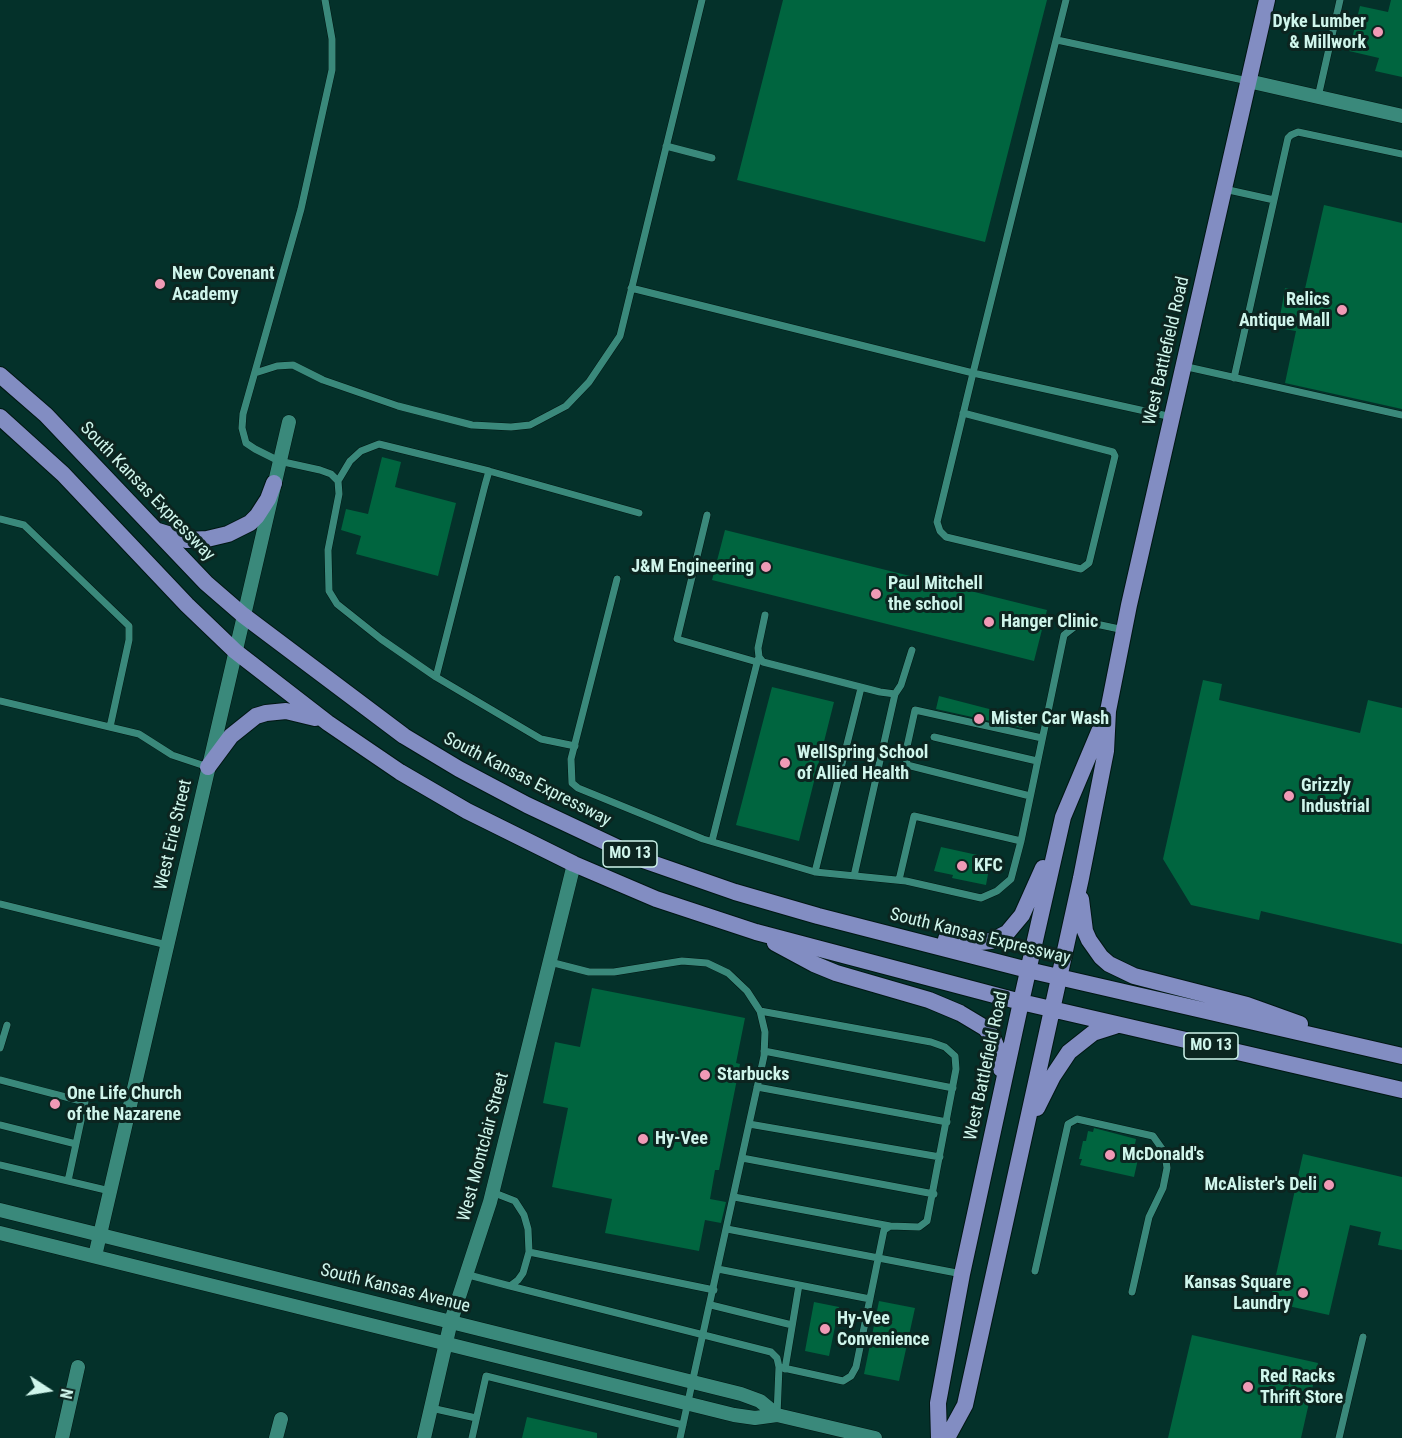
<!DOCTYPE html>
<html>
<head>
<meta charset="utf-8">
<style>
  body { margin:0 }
  #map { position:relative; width:1402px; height:1438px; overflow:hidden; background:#04312a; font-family:"Roboto Condensed",sans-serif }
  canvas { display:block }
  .north { position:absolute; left:18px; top:1360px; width:60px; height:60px; -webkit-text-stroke:4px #0c2520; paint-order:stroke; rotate:102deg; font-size:16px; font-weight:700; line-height:24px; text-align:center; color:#cff5eb }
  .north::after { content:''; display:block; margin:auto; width:21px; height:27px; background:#cff5eb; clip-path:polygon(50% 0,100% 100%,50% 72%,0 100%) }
</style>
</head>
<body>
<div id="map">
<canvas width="1402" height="1438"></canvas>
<div class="north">N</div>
</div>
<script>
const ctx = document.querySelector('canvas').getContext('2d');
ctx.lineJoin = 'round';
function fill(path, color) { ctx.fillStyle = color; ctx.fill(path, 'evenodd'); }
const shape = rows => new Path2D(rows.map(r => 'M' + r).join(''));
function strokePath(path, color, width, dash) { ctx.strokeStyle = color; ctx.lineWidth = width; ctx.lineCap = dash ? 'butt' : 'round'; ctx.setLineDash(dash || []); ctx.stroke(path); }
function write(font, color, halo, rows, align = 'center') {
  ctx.font = font + ' "Roboto Condensed",sans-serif'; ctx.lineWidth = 6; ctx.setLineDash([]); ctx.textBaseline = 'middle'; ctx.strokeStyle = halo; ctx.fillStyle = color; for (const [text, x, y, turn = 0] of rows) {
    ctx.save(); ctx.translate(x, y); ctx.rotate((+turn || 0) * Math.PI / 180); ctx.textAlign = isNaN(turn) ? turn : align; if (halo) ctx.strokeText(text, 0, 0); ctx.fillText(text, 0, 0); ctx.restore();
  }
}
const building = shape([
  [783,0,1047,0,985,242,737,180],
  [1391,0,1402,0,1402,77,1375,71,1379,58,1349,51,1360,6,1388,12],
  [1324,205,1402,223,1402,409,1285,383,1296,331,1278,328,1285,288,1304,293],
  [382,457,401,462,395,487,456,503,438,576,356,554,361,536,341,530,346,509,368,514],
  [725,530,1047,610,1034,661,712,580],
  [1203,680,1222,684,1219,700,1360,733,1368,700,1402,708,1402,944,1261,911,1259,920,1191,905,1163,859],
  [772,687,834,702,799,841,736,825],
  [939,696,1024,718,1022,728,936,709],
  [941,847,991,858,986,885,952,878,953,875,934,871],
  [592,988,745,1018,736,1063,740,1064,719,1170,715,1170,710,1199,726,1202,721,1223,705,1220,699,1251,605,1233,612,1199,552,1187,568,1108,543,1103,555,1042,580,1047],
  [1094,1128,1136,1139,1134,1149,1140,1150,1134,1177,1080,1165,1082,1159,1079,1159,1083,1141,1086,1141,1088,1131,1093,1132],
  [1303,1154,1402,1177,1402,1250,1378,1245,1381,1232,1350,1225,1329,1315,1270,1302],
  [879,1301,915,1308,899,1381,864,1374],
  [814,1302,839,1307,829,1356,805,1351],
  [1192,1335,1318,1363,1301,1438,1168,1438],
  [527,1417,597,1433,597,1438,522,1438]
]);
const service = shape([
  [325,0,332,39,332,70,301,209,243,414,242,428,246,443,255,449,279,461,320,470,331,474,338,481,339,494,328,550,329,591,337,604,381,639,436,677],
  [1066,0,973,373,1172,417],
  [1057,40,1248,81],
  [1318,97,1340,0],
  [666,146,712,158],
  [1224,189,1274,200],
  [631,288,973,373,937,522,940,531,946,537,1081,569,1089,563,1115,456,1113,452,963,413],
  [1183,366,1402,415],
  [255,373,277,366,293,365,323,380,398,406,472,425,511,427,530,425,566,406,589,382,620,336,702,0],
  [1234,378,1288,138,1291,135,1298,132,1402,154],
  [338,481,350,461,361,451,379,444,489,471],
  [707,515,677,639,757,662],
  [0,519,24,525,129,626,129,640,110,727],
  [617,579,571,759,572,783,578,788,703,839,815,872,906,881,981,898,997,891,1011,879,1021,841,1064,635,1082,621,1124,630],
  [765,615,758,648,759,657,763,662,880,692,895,694,901,685,912,650],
  [0,701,139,734,172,755,208,767],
  [934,737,1037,761],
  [575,746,541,739,436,677,485,485,489,471,639,513],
  [1030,796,907,765,906,751,915,710,1042,738],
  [712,841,758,659],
  [815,872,861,688],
  [854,876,895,694],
  [899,880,914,816,1021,841],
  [0,904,167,945],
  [550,962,589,972,614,972,682,961,707,963,728,973,747,991,760,1011,765,1032,764,1056,680,1438],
  [760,1011,931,1042,945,1047,955,1056,956,1069,927,1221,919,1227,890,1226,884,1230,856,1367,851,1376,843,1381,779,1367],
  [0,1048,7,1025],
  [764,1051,953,1088],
  [0,1080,85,1102,68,1181],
  [757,1087,947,1122],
  [749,1124,940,1157],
  [0,1125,76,1144],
  [742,1158,934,1194],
  [0,1165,110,1191],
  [734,1197,890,1226],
  [727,1229,962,1274],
  [529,1252,714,1290],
  [718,1269,870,1299],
  [1035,1271,1068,1124,1077,1119,1153,1136,1165,1153,1167,1168,1163,1188,1149,1217,1132,1292],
  [465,1274,510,1286,518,1280,523,1273,529,1252,528,1229,524,1215,515,1201,492,1192],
  [510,1286,771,1352,777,1358,779,1367,777,1415],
  [711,1305,792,1325],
  [785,1369,799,1285],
  [431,1408,476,1418],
  [472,1438,486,1376,683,1425],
  [1339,1438,1363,1337]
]);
const minor = shape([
  [1248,81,1402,116],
  [0,1210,741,1394,760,1401,777,1415],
  [0,1233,734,1415,755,1418,777,1415,875,1438],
  [95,1256,289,422],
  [62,1438,78,1367],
  [276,1438,281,1419],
  [424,1438,451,1321,490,1202,574,864]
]);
const primary = shape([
  [0,375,46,415,206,583,243,615,404,736,459,769,527,805,646,861,735,892,818,916,1028,970,1402,1056],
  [0,417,63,474,187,605,235,651,328,723,400,772,467,811,574,864,656,899,756,932,1021,1002,1402,1090],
  [158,531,187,540,207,539,228,534,250,523,257,516,268,499,274,483],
  [208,767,231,736,256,716,266,713,286,711,315,718],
  [1081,899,1085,931,1089,940,1101,957,1109,964,1134,976,1247,1005,1300,1024],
  [946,939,980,942,991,941,1007,933,1022,915,1043,868],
  [775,943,814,964,836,973,929,1000,960,1013,985,1028,992,1036,1000,1055,1001,1069],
  [1037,1108,1053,1076,1069,1052,1093,1033,1115,1026],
  [939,1438,938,1403,962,1274,1021,1002,1063,817,1103,722],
  [947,1438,965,1405,1081,878,1106,751,1108,711,1129,605,1267,0]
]);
const markers = [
  [1378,32,6,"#f09ab6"],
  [160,284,6,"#f09ab6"],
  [1342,310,6,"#f09ab6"],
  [766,567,6,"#f09ab6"],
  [876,594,6,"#f09ab6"],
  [989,622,6,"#f09ab6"],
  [979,719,6,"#f09ab6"],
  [785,763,6,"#f09ab6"],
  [1289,796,6,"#f09ab6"],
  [962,866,6,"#f09ab6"],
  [705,1075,6,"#f09ab6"],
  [55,1104,6,"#f09ab6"],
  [643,1139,6,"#f09ab6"],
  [1110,1155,6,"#f09ab6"],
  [1329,1185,6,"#f09ab6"],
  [1303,1293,6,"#f09ab6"],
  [825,1329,6,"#f09ab6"],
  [1248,1387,6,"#f09ab6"]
];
const shields = [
  [630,854,54],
  [1211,1046,54]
];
const shieldNames = [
  ["MO 13",630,854],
  ["MO 13",1211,1046]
];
const poiNames = [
  ["Dyke Lumber",1366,22,"right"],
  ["& Millwork",1366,43,"right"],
  ["New Covenant",172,274],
  ["Academy",172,295],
  ["Relics",1330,300,"right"],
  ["Antique Mall",1330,321,"right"],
  ["J&M Engineering",754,567,"right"],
  ["Paul Mitchell",888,584],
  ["the school",888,605],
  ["Hanger Clinic",1001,622],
  ["Mister Car Wash",991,719],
  ["WellSpring School",797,753],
  ["of Allied Health",797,774],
  ["Grizzly",1301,786],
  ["Industrial",1301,807],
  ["KFC",974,866],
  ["Starbucks",717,1075],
  ["One Life Church",67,1094],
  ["of the Nazarene",67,1115],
  ["Hy-Vee",655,1139],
  ["McDonald's",1122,1155],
  ["McAlister's Deli",1317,1185,"right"],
  ["Kansas Square",1291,1283,"right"],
  ["Laundry",1291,1304,"right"],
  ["Hy-Vee",837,1319],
  ["Convenience",837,1340],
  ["Red Racks",1260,1377],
  ["Thrift Store",1260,1398]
];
const streetNames = [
  ["West Battlefield Road",1167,351,-77],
  ["South Kansas Expressway",147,492,46],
  ["South Kansas Expressway",527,780,27],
  ["West Erie Street",174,835,-77],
  ["South Kansas Expressway",980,937,14],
  ["West Battlefield Road",987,1066,-78],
  ["West Montclair Street",484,1147,-75],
  ["South Kansas Avenue",395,1289,14]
];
fill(building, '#00653f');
strokePath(service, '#011713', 8);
strokePath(minor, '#011713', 15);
strokePath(primary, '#011713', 18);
strokePath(service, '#3a897b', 7);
strokePath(minor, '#3a897b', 14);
strokePath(primary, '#828dc2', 16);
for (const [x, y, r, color] of markers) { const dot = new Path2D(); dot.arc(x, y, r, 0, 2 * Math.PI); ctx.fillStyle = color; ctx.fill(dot); strokePath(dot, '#0c2520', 2); }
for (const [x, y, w] of shields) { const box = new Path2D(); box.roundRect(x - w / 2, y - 13, w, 26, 4.5); ctx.fillStyle = '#0c2520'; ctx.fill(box); strokePath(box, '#cff5eb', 1.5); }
write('bold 16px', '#cff5eb', null, shieldNames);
write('bold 18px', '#cff5eb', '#0c2520', poiNames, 'left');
write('18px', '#cff5eb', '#0c2520', streetNames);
</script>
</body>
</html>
